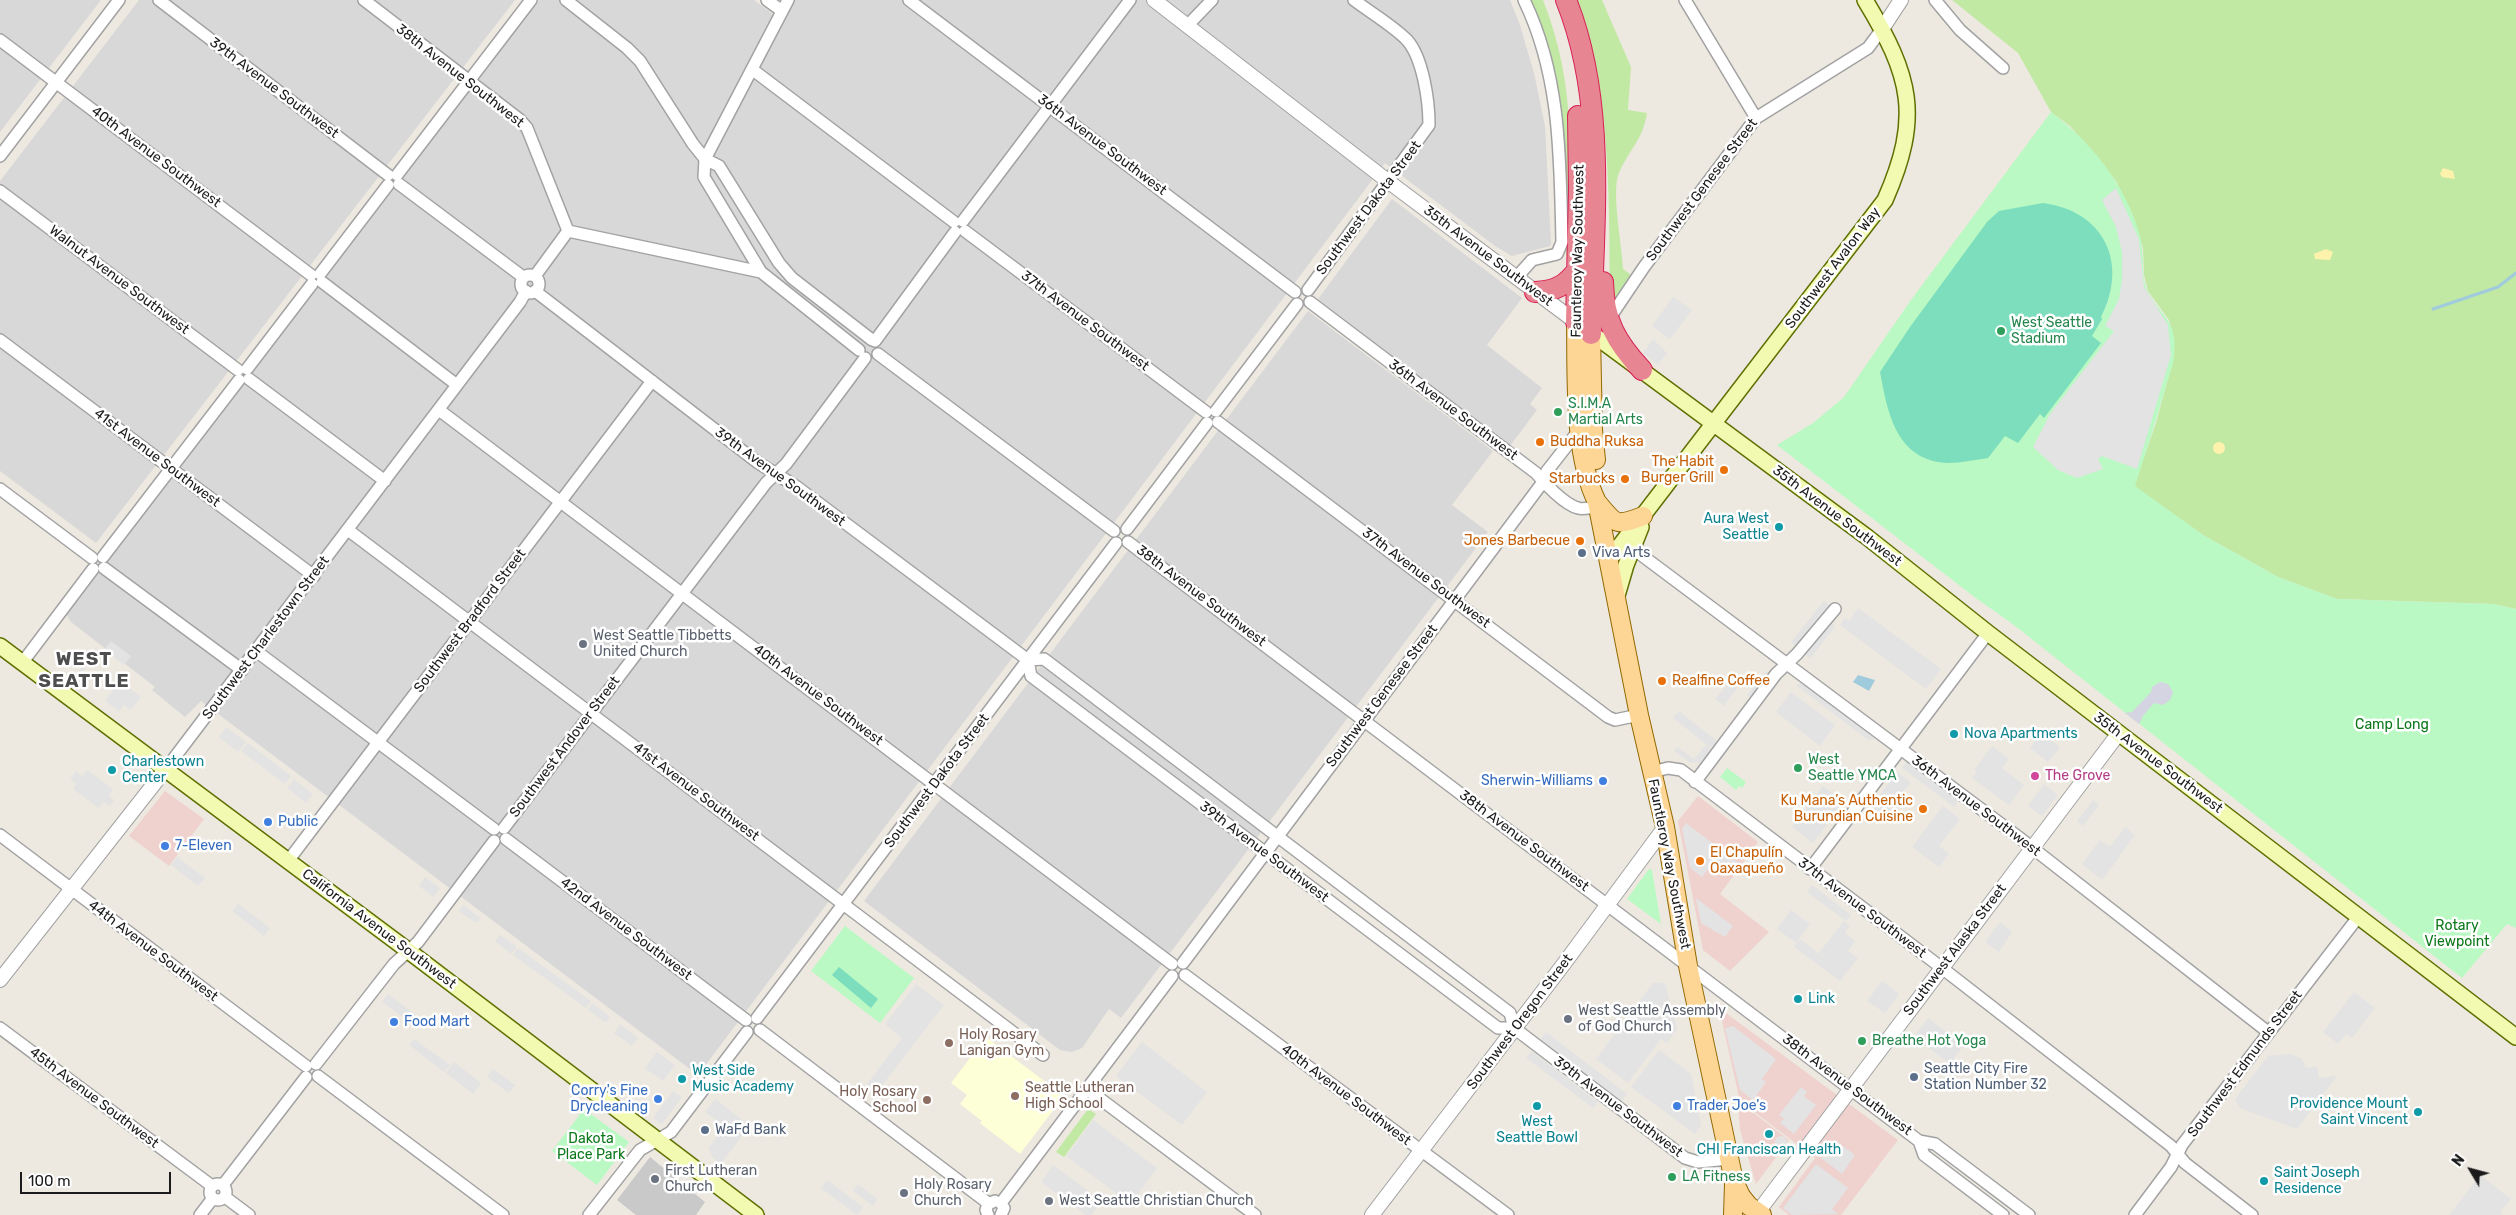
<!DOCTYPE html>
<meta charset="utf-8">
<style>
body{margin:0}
#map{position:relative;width:2516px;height:1215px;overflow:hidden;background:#ede9e0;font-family:Rubik,sans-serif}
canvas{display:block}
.north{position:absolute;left:2446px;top:1145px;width:50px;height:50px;-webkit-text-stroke:4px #fff;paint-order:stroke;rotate:307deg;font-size:14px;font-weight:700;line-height:20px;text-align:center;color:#1b1b1b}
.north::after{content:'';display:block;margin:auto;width:18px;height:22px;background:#1b1b1b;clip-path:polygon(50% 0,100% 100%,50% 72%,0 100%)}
.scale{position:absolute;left:20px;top:1172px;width:151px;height:22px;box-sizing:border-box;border:2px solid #1b1b1b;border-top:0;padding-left:6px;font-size:15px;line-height:18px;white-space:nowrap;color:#1b1b1b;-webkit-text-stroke:4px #fff;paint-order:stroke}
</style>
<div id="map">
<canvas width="2516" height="1215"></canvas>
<div class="north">N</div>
<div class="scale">100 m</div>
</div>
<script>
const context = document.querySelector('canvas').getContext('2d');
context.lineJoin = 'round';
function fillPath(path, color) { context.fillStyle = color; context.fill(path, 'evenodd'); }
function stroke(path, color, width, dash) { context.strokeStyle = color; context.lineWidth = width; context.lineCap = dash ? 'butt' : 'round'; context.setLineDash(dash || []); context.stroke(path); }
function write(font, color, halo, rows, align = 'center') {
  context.font = font + ' Rubik,sans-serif'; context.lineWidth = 5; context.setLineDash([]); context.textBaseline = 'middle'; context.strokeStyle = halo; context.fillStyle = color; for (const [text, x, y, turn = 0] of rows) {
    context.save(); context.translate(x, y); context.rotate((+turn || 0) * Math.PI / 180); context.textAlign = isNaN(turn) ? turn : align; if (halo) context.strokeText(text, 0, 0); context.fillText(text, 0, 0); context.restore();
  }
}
fillPath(new Path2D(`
 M0,0h101l-101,132z
 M139,0h376l-419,543 -96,-72v-290z
 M539,0h215l28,21 11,-21h717l10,25 14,48 11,53 6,117 -1,3 -38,10 -17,-10 -110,-83 -687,912 -497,-374 -16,16 -33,-27 3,-3 -84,-65 -5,-8z
 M1392,199l130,99 -35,47 55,43 -12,16 7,6 -27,36 -192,-147z
 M1308,311l185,140 -41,54 36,27 -367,486 -12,-9 -27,39 -10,4 -12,-2 -196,-149z`), '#d9d8d8');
fillPath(new Path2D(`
 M165,791l39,28 -35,47 -40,-30z
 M1698,796l60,46 -38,52 49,38 -39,39 -27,-21 -25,-129z
 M1719,1008l179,132 -57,75h-52l-10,-8 36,-49 -75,-57z
 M1738,1101l51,39 -33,44 -16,-54z`), '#efd1ce');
fillPath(new Path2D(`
 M986,1037l78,59 -44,58 -40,-31 2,-2 -22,-17 7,-9 -16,-12z`), '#fdffd7');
fillPath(new Path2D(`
 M650,1157l55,45 -9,13h-60l-19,-15z`), '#c9c9c9');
fillPath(new Path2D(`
 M1531,0h12c35,88 27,165 26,257l-3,-2c-1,-94 1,-166 -35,-255z
 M1575,0h27l29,67 -3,43 19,3c-4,28 -21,40 -29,63 -6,20 4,69 5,93l11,8 -24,30c-1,-76 1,-154 -13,-229 -5,-26 -15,-52 -22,-78z
 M1952,0h564v609l-23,-5 -156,-5 -59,-22 -75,-42 -69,-49 22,-63 18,-67v-17l-5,-19 -21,-29 -4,-16 -1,-27 -10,-32 -17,-35 -45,-54 -20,-15 -33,-59z
 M1088,1109l8,5 -32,43 -8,-5z`), '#c2e9a4');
fillPath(new Path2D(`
 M2443,168l10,3 2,8 -13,-2 -2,-3z
 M2326,249l7,3 -3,8 -15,-1 -1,-5z
 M2213 448a6 6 0 1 1 12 0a6 6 0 1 1-12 0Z`), '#fff2ac');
fillPath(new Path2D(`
 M2051,112c41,31 75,73 89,124 5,17 0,40 8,56 14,25 30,29 26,64 -1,11 -6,22 -9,33 -9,33 -20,65 -30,97l68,49 75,42 59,22 156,5 23,5v319l-9,-4 -45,54 -452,-356 -33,-23 -200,-154 36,-22 31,-26 67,-97z
 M1727,768l19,14 -4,6 -3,-2 -3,4 -16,-13z
 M1649,869l3,1 9,54 -34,-25z
 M845,926l69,52 -34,45 -69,-52z
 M584,1109l45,33 -32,43 -45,-34z`), '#baf9c3');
fillPath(new Path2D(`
 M2043,203c61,8 86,60 58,114l1,2 -10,17 9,7 -57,75 -4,-4 -22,29 -13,-7 -17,22c-16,2 -34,7 -50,4 -44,-8 -51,-54 -58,-90l30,-45 77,-105 12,-11z
 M839,967l39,32 -7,9 -39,-33z`), '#7cdebd');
fillPath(new Path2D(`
 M2116,188l23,51 5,48 24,38 3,30 -34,114 -35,-13 -4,3 5,10 -26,9 -19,-8 -25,-23 17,-33 64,-83 -9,-5 14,-27 3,-20v-27l-6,-25 -14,-27z
 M1673,297l19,13 -22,29 -18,-13z
 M1653,339l14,14 -9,12 -15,-12z
 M1824,601l6,5 -34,41 -5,-5z
 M1858,608l83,61 -15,20 -86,-64 5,-7 4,3z
 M1829,622l6,4 -24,32 -7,-4z
 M111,641l20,15 -7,9 -20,-15z
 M95,648l3,3 -22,30 -3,-2z
 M1766,671l6,4 -19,24 -6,-4z
 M120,681l21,16 -10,13 -7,-5 -5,6 -14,-10z
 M1729,682l8,6 -13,18 -9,-7z
 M1803,683l72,56 -7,1 -72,-55z
 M1791,692l44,33 -15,21 -44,-34z
 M1679,711l38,30 -6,7 -38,-30z
 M226,727l20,15 -8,10 -19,-15z
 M2041,733l19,14 -12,15 -18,-14z
 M248,743l43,33 -6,8 -44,-33z
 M1706,745l5,4 -11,15 -3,-2 -6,1 -17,-12 3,-4 17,12z
 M1992,746l17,13 -7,9 22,17 -15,20 -37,-27 5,-6 -3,-2z
 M1906,762l52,39 -4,6 -52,-39z
 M87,770l26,19 -4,7 5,4 -4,6 -6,-4 -5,6 -26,-19 3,-5 -6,-5 6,-8 6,5z
 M1897,772l14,10 -31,41 -14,-10z
 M294,779l19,15 -7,9 -19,-15z
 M2044,784l14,11 -16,21 -14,-10z
 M1823,786l21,16 -31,41 -21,-16z
 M2093,800l6,5 -16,21 -6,-5z
 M1943,806l17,13 -21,27 10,8 -10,13 -27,-20z
 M1686,823l54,41 -7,10 -19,-13 -12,16 -12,-9 -8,-39z
 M2125,827l10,8 -15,20 -4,-3 4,4 -18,24 -20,-16 18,-24 10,7z
 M177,857l28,21 -7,8 -27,-21z
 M425,877l15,11 -6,9 -15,-11z
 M1812,885l39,30 -5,6 -39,-29z
 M1696,898l37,28 -8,11 -24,-14z
 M238,904l32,24 -6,8 -32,-25z
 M463,905l17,13 -4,5 -17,-12z
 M1791,910l19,14 -14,19 -19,-14z
 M1844,921l6,5 -5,7 10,8 -7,10 10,7 -18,23 -46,-34 6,-8 36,28 -17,-14z
 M2000,922l12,10 -13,20 -14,-10z
 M500,935l17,12 -6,7 -16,-13z
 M518,948l73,53 -5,7 -73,-53z
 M1882,981l17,13 -14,19 -18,-12z
 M1653,983h12l12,46 -10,14 -6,-4 -33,44 -32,-24z
 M916,984l28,21 -67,87 -10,-8 35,-46 -17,-14z
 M2354,992l21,16 -23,30 -6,-4 -8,10 -15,-12z
 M388,994l36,27 -6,7 -36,-26z
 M592,1003l18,14 -4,6 -18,-13z
 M1928,1018l36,27 -14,19 -36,-27z
 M620,1024l18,14 -6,8 -18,-13z
 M1733,1026l43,33 -14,20 4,3 -13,18 -13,-10 -15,-62z
 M1546,1032l81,62 -6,8 -81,-62z
 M414,1039l36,26 -6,7 -35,-27z
 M1142,1042l65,50 -25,33 -66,-49z
 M1659,1050l32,24 10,52 -6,8 -64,-47z
 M1531,1051l67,51 -5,6 -67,-50z
 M657,1052l18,13 -12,16 -18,-13z
 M2290,1054l12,5 4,9 11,-1 2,11 18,-2 -40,53 -57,-21 -5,-9 33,-43z
 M454,1062l27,21 -8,11 -27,-21z
 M493,1069l22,16 -6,8 -22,-16z
 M1801,1087l6,5 -3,4 12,9 -22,29 -14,-11 4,-4 -5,-4z
 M673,1091l9,6 -20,27 -9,-6z
 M715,1099l30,23 -3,4 5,3 -26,35 -9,-7 -3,-9 15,-22 -19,-14z
 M1093,1120l64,48 -26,36 -65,-48z
 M1775 1142a6 6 0 1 1 12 0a6 6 0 1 1-12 0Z
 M1835,1140l20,15 -13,19 -21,-16z
 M1816,1164l32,24 -16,21 6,5 -46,1 -9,-7z
 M1053,1165l49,36 -11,14h-5l-45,-33z
 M2480,1175l31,24 -10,12 1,4h-53z
 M827,1180l36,27 -6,8 -36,-27z
 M858,1184l19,15 -4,7 -20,-15z`), '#e3e3e3');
fillPath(new Path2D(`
 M2160,682l8,2 5,8 -3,8 -7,5 -9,-2 -11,13 -4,8 -14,-11 7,-1 19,-20 1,-5z`), '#d5d4e2');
fillPath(new Path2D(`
 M1858,675l17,5 -6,11 -16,-9z`), '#9fcbdc');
stroke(new Path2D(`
 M2433,309l65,-22 18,-14`), '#9fcbdc', 3);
const minor = new Path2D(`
 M159,0l229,175
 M364,0l155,119 8,9 41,103 193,41
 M566,0l61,48 13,13 53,83 12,15 14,7 60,97 13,15 80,62
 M767,0l15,11
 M788,0l-83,159 -1,18 57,95 98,78
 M909,0l386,292
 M1685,0l71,118
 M1935,0l25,30 43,38
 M1187,26l25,-26
 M0,40l311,235
 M753,70l201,152
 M0,156l119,-156
 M397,175l134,-175
 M399,184l124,93
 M0,191l238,179
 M963,221l167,-221
 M965,231l241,181
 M320,274l68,-89
 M521 284a9 9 0 1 1 18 0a9 9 0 1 1-18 0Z
 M535,276l33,-45
 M1516,278l16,-18 25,-6 5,-12c-2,-83 -1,-166 -38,-242
 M322,282l135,103
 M1308,290l121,-165c0,-24 -6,-67 -22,-85 -15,-15 -36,-27 -53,-40
 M535,291l222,171 40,25 231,173 16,-1 466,354 4,15
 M1310,302l226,171c8,10 29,32 42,35 5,2 13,-1 19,-1
 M1609,319l35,-52 112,-149 112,-70 14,-19
 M0,340l314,236
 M875,341l80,-109
 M878,354l236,177
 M247,369l65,-85
 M249,379l136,102
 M439,410l733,554
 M1216,411l81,-107
 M1218,422l390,295 7,3 24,-5
 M0,489l92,69
 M1127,529l80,-106
 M348,530l695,525
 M1128,542l791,599 16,3 94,71
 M1632,548l389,291 247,193
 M103,557l136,-177
 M104,568l138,102
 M256,651l238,178
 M1028,660l3,16 467,352h16l171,130 13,4 31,-3
 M22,663l71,-94
 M165,770l355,-468 6,-11
 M1652,772l16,-4 13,2 261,198 229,178 14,17 67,52
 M1695,782l81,-108 21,-20 38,-45
 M504,828l262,-345 20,-19 79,-106
 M0,835l306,231
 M506,839l240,181
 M288,861l364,-480
 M1810,869l178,-236
 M1183,963l360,-481 4,-11 33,-42
 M1185,975l323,240
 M757,1018l359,-475
 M0,1028l212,158
 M760,1030l228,173
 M316,1064l78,-100 24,-22 76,-101
 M318,1076l185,139
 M1087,1089l168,126
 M1919,1141l5,14 79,60
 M210 1192a8 8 0 1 1 16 0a8 8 0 1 1-16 0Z
 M223,1185l83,-108
 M225,1197l24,18
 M1001,1203l171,-227
 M1001,1203l3,5 -3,7
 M200,1215l13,-17
 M589,1215l51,-65 31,-18 76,-100
 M988,1215l-2,-5 2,-6 7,-3
 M2135,1215l36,-48 11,-22 177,-229`);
const tertiary = new Path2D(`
 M1154,0l235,182 187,140
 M1882,29l19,-29
 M0,980l165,-210
 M1758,1212l361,-479
 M1372,1215l191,-250 102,-138`);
const secondary = new Path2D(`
 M1583,327l284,210 121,96 528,404
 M1608,561l277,-361c37,-84 26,-124 -20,-200
 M1616,599l10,-34 15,-38
 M0,646l398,297 358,272`);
const primary = new Path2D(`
 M1576,322c1,54 -3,132 21,180l42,213 26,112 23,139 46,215 7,15 8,10 13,9
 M1591,334l2,96 3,30
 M1597,502c19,22 17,25 46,14
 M1733,1215l1,-31`);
const motorway = new Path2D(`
 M1566,0c42,104 27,224 25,334
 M1603,282c1,39 13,60 39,88
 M1535,292c20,-1 31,-6 43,-23
 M1576,322l3,-132 -1,-74`);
stroke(minor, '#a2a2a2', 14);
stroke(tertiary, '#a2a2a2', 16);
stroke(secondary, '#5f7003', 18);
stroke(primary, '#926900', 20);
stroke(motorway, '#d72156', 22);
stroke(minor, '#fff', 11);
stroke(tertiary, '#fff', 14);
stroke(secondary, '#f2fab1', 15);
stroke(primary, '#fdd595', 18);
stroke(motorway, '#e78592', 20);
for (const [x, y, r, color] of [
 [2001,331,5,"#2e9e5b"],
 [1558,412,5,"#2e9e5b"],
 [1540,442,5,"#e8710a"],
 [1724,470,5,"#e8710a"],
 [1625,479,5,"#e8710a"],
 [1779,527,5,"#0f9aa8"],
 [1580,541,5,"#e8710a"],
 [1582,553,5,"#5c6f8a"],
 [583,644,5,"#6b7280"],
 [1662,681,5,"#e8710a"],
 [1954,734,5,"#0f9aa8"],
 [1798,768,5,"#2e9e5b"],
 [112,770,5,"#0f9aa8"],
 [2035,776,5,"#d1479c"],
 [1603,781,5,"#3f7fe0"],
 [1923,809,5,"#e8710a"],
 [268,822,5,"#3f7fe0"],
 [165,846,5,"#3f7fe0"],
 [1700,861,5,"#e8710a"],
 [1798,999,5,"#0f9aa8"],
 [1568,1019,5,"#6b7280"],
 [394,1022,5,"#3f7fe0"],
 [1862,1041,5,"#2e9e5b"],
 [949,1043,5,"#8d6e63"],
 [1914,1077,5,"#5c6f8a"],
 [682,1079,5,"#0f9aa8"],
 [1015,1096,5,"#8d6e63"],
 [658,1099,5,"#3f7fe0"],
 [927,1100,5,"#8d6e63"],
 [1537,1106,5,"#0f9aa8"],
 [1677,1106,5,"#3f7fe0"],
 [2418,1112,5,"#0f9aa8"],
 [705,1130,5,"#5c6f8a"],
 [1769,1134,5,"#0f9aa8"],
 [1672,1177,5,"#2e9e5b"],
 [655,1179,5,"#6b7280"],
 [2264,1181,5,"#0f9aa8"],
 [904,1193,5,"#6b7280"],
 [1049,1201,5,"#6b7280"]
]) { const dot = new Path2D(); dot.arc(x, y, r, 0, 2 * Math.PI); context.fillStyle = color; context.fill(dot); stroke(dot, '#fff', 2); }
write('14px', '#1b1b1b', '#fff', [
 ["38th Avenue Southwest",460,76,38],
 ["39th Avenue Southwest",274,88,37],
 ["36th Avenue Southwest",1102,145,37],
 ["40th Avenue Southwest",156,157,37],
 ["Southwest Genesee Street",1702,190,-53],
 ["Southwest Dakota Street",1369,208,-53],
 ["Fauntleroy Way Southwest",1578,251,-89],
 ["35th Avenue Southwest",1488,256,37],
 ["Southwest Avalon Way",1833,268,-53],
 ["Walnut Avenue Southwest",119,280,37],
 ["37th Avenue Southwest",1085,321,37],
 ["36th Avenue Southwest",1453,410,37],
 ["41st Avenue Southwest",157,458,37],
 ["39th Avenue Southwest",780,477,36],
 ["35th Avenue Southwest",1837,516,37],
 ["37th Avenue Southwest",1426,578,37],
 ["38th Avenue Southwest",1201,596,37],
 ["Southwest Bradford Street",470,621,-53],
 ["Southwest Charlestown Street",266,638,-53],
 ["40th Avenue Southwest",818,695,37],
 ["Southwest Genesee Street",1382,696,-53],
 ["Southwest Andover Street",565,747,-53],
 ["35th Avenue Southwest",2158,763,37],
 ["Southwest Dakota Street",937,781,-53],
 ["41st Avenue Southwest",696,792,37],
 ["36th Avenue Southwest",1976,806,37],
 ["38th Avenue Southwest",1524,841,37],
 ["39th Avenue Southwest",1264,852,37],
 ["Fauntleroy Way Southwest",1669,864,79],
 ["37th Avenue Southwest",1862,908,37],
 ["California Avenue Southwest",379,929,37],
 ["42nd Avenue Southwest",626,929,37],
 ["Southwest Alaska Street",1955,950,-53],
 ["44th Avenue Southwest",153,951,37],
 ["Southwest Oregon Street",1520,1022,-53],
 ["Southwest Edmunds Street",2245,1064,-53],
 ["38th Avenue Southwest",1847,1085,37],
 ["40th Avenue Southwest",1346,1095,37],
 ["45th Avenue Southwest",94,1098,37],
 ["39th Avenue Southwest",1618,1107,37]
]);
write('14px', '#27864d', '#fff', [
 ["West Seattle",2011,323],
 ["Stadium",2011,339],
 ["S.I.M.A",1568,404],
 ["Martial Arts",1568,420],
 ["West",1808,760],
 ["Seattle YMCA",1808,776],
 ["Breathe Hot Yoga",1872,1041],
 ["LA Fitness",1682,1177]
], 'left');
write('14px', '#c56008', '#fff', [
 ["Buddha Ruksa",1550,442,"left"],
 ["The Habit",1714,462],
 ["Burger Grill",1714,478],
 ["Starbucks",1615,479],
 ["Jones Barbecue",1570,541],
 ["Realfine Coffee",1672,681,"left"],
 ["Ku Mana’s Authentic",1913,801],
 ["Burundian Cuisine",1913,817],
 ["El Chapulín",1710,853,"left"],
 ["Oaxaqueño",1710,869,"left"]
], 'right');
write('14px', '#0d838f', '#fff', [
 ["Aura West",1769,519,"right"],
 ["Seattle",1769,535,"right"],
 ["Nova Apartments",1964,734],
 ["Charlestown",122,762],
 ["Center",122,778],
 ["Link",1808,999],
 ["West Side",692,1071],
 ["Music Academy",692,1087],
 ["Providence Mount",2408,1104,"right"],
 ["Saint Vincent",2408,1120,"right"],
 ["West",1537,1122,"center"],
 ["Seattle Bowl",1537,1138,"center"],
 ["CHI Franciscan Health",1769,1150,"center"],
 ["Saint Joseph",2274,1173],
 ["Residence",2274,1189]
], 'left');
write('14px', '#4e5e75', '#fff', [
 ["Viva Arts",1592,553],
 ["Seattle City Fire",1924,1069],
 ["Station Number 32",1924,1085],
 ["WaFd Bank",715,1130]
], 'left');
write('14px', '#5b616d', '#fff', [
 ["West Seattle Tibbetts",593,636],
 ["United Church",593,652],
 ["West Seattle Assembly",1578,1011],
 ["of God Church",1578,1027],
 ["First Lutheran",665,1171],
 ["Church",665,1187],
 ["Holy Rosary",914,1185],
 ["Church",914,1201],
 ["West Seattle Christian Church",1059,1201]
], 'left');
write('14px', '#0a7819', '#fff', [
 ["Camp Long",2392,725],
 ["Rotary",2457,926],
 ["Viewpoint",2457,942],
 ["Dakota",591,1139],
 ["Place Park",591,1155]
]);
write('14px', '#b23c85', '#fff', [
 ["The Grove",2045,776]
], 'left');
write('14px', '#366cbe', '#fff', [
 ["Sherwin-Williams",1593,781,"right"],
 ["Public",278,822],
 ["7-Eleven",175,846],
 ["Food Mart",404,1022],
 ["Corry's Fine",648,1091,"right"],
 ["Drycleaning",648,1107,"right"],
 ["Trader Joe's",1687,1106]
], 'left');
write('14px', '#785e54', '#fff', [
 ["Holy Rosary",959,1035],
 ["Lanigan Gym",959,1051],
 ["Seattle Lutheran",1025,1088],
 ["High School",1025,1104],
 ["Holy Rosary",917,1092,"right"],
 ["School",917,1108,"right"]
], 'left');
context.letterSpacing = '1px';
write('bold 19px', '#4e4e4e', '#fff', [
 ["WEST",84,660],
 ["SEATTLE",84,682]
]);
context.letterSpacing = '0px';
</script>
